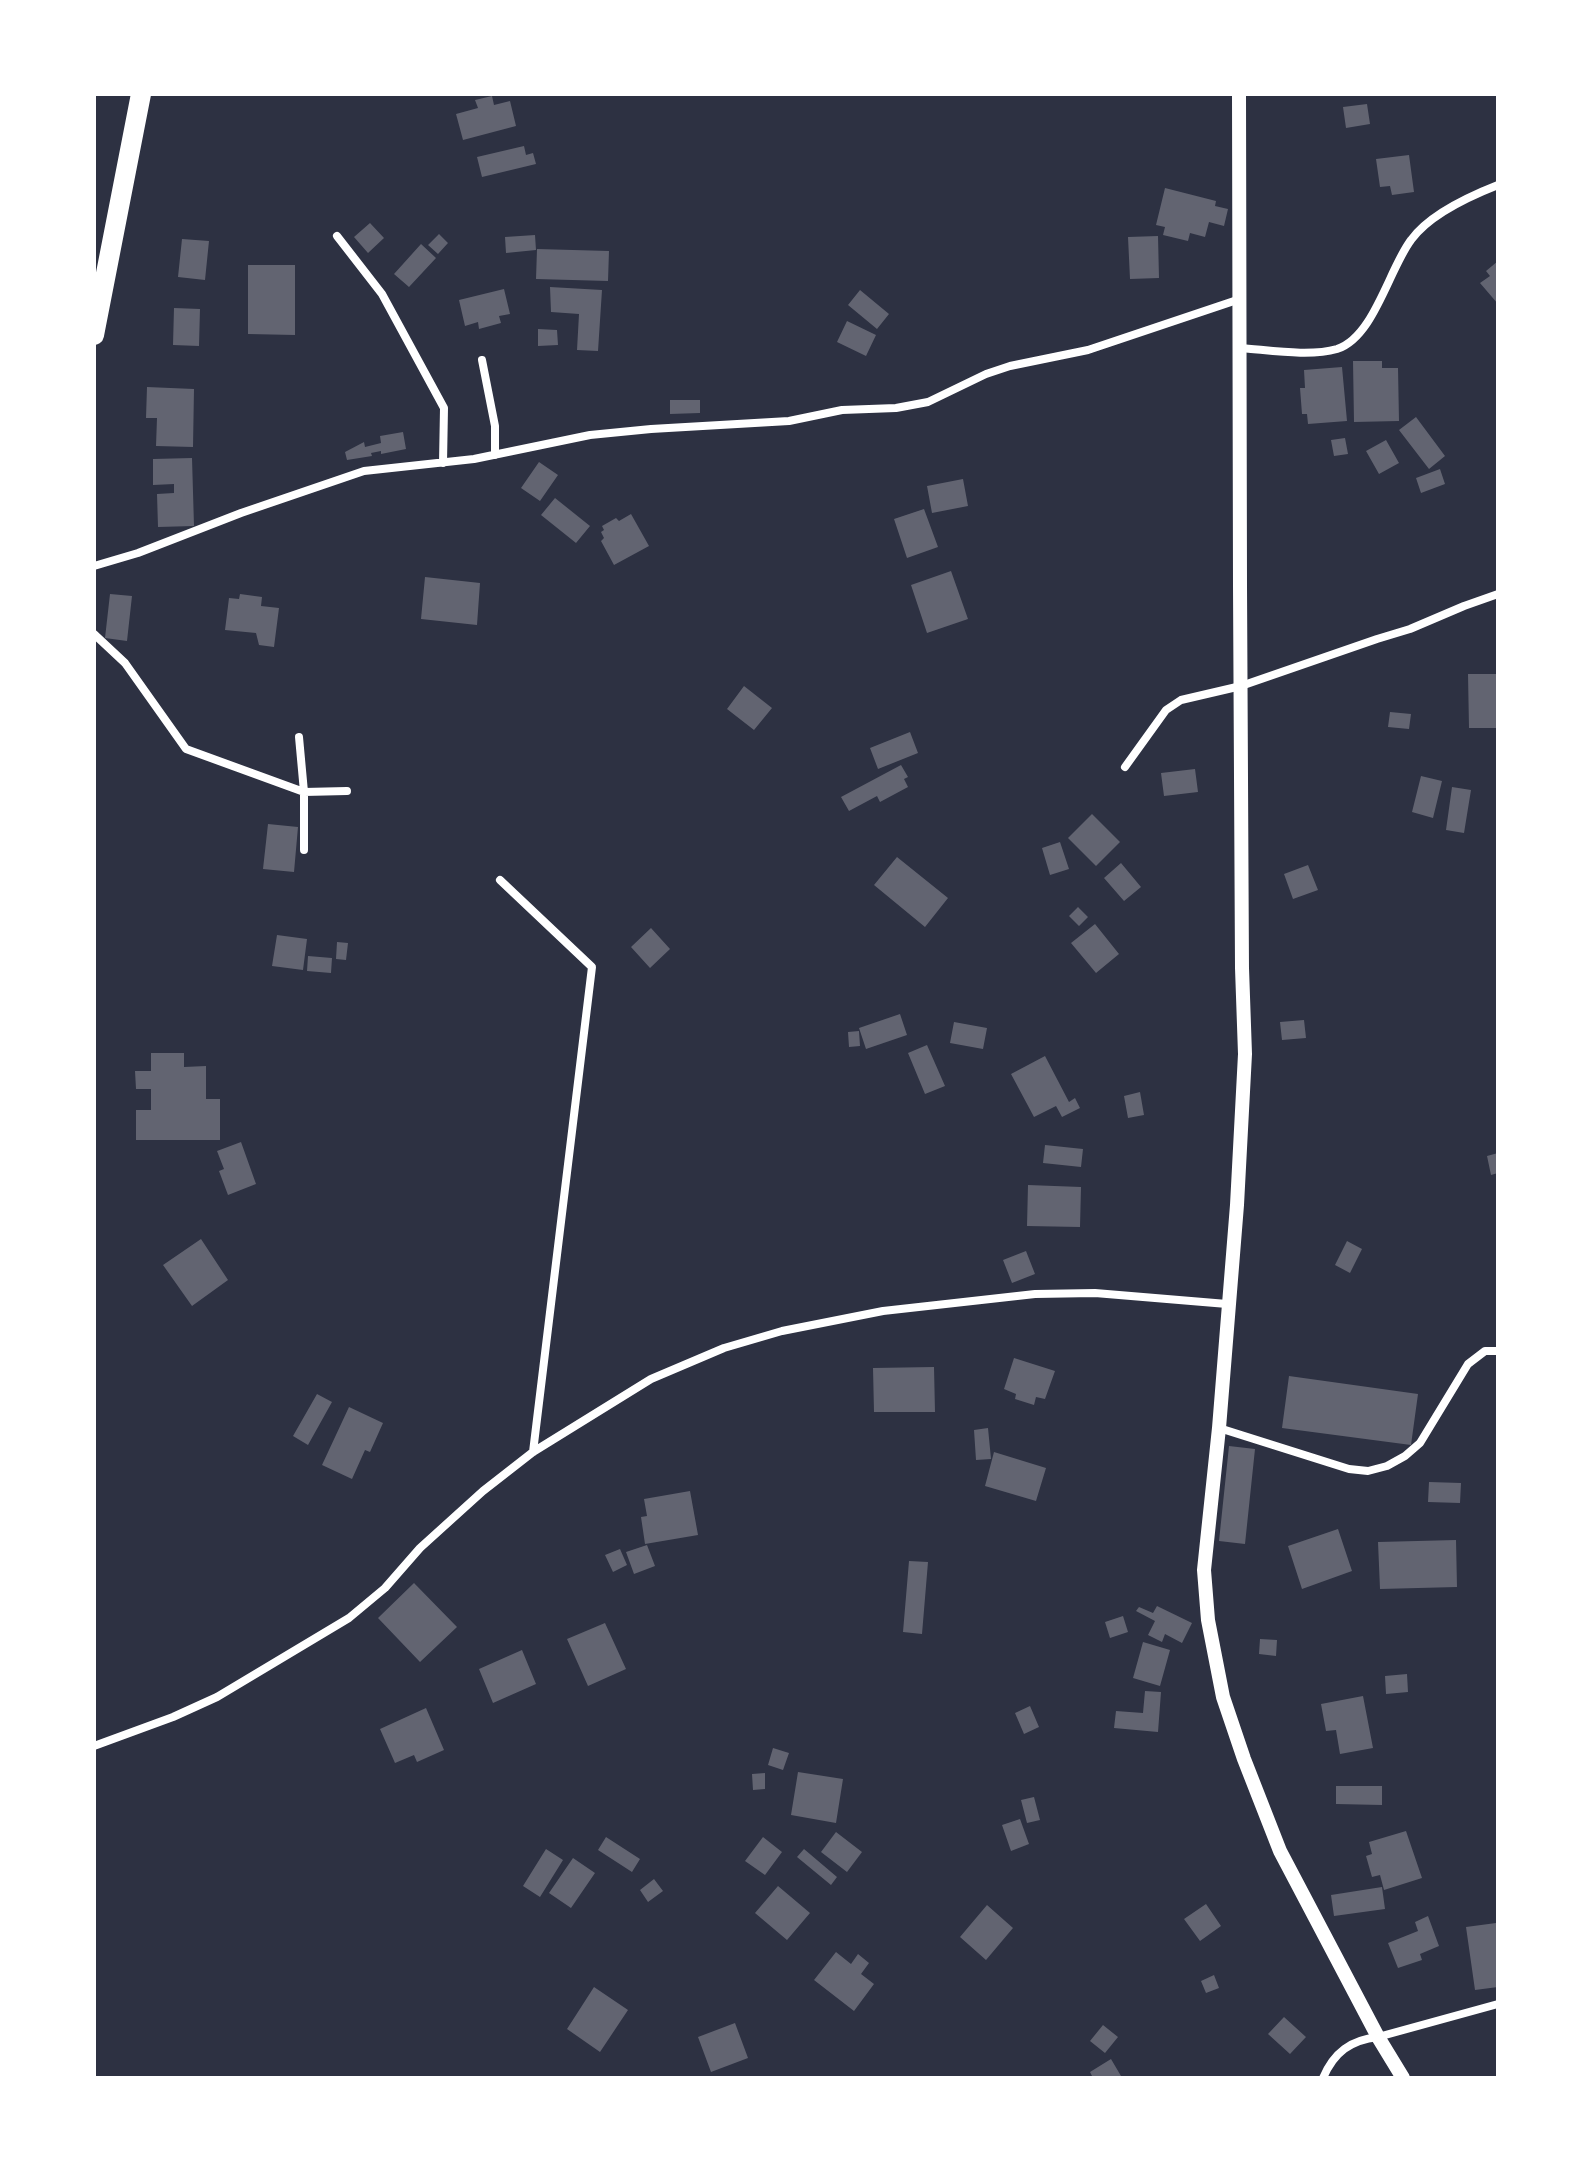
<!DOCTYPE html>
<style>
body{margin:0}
#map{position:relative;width:1592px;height:2172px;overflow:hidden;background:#2d3142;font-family:"Roboto Condensed",sans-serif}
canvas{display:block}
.frame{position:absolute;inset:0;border:96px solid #fff;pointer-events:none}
</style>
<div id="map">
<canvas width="1592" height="2172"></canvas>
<div class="frame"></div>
</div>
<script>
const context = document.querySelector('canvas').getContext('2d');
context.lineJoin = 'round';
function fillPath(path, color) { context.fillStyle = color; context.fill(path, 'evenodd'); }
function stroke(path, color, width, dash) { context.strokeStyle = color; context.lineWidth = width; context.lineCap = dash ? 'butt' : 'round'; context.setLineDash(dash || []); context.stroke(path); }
fillPath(new Path2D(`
 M492,96l2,9 16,-4 6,25 -53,14 -7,-26 22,-6 -3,-8z
 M1367,104l3,20 -24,4 -3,-21z
 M524,146l2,9 7,-2 3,11 -54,13 -5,-20z
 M1409,155l5,37 -22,3 -2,-9 -10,1 -4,-28z
 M1165,188l51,13 -1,5 13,3 -4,17 -15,-4 -4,15 -15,-4 -2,8 -25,-6 2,-8 -9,-2z
 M370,223l14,15 -16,15 -14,-16z
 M439,234l9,9 -10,11 -10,-9z
 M535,235l1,15 -30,3 -1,-16z
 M1158,236l1,42 -29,1 -2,-42z
 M182,239l27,2 -4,39 -27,-3z
 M421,244l15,14 -27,29 -15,-13z
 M537,249l72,2 -1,30 -72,-2z
 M1498,261v43l-18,-21 10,-7 -4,-5z
 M248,265h47v70l-47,-1z
 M550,287l52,3 -4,61 -21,-1 2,-36 -28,-2z
 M504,289l6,25 -11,2 2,7 -22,6 -1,-7 -13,4 -6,-26z
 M860,290l29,24 -12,15 -29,-24z
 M174,308l26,1 -1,37 -26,-1z
 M847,321l29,14 -10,21 -29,-14z
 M538,329l19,1 1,15 -20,1z
 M1353,361h29v7h16l1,53 -45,1z
 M1342,367l5,54 -39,3 -1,-10h-5l-2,-26h5l-1,-18z
 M147,387l47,2 -1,58 -37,-1 1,-28h-11z
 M670,400h30v13l-30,1z
 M1416,417l29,39 -16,13 -30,-39z
 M403,432l3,17 -25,5v-3l-10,2 1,3 -25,4 -2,-8 19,-10 1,5 16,-4 -1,-7z
 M1345,438l3,16 -14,2 -3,-16z
 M1386,440l13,23 -20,11 -13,-23z
 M192,458l2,68 -36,1 -1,-33 17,-1v-9l-21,1v-26z
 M539,462l19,13 -18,26 -19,-13z
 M1440,469l5,15 -24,9 -5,-15z
 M963,479l5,27 -36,7 -5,-27z
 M555,498l35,28 -14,17 -35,-28z
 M924,509l14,38 -31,11 -13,-39z
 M631,514l18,32 -35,19 -13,-24 3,-3 -3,-6 3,-2 -2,-4 14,-8 3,3z
 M951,571l17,48 -41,14 -16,-48z
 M425,577l55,6 -3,42 -56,-6z
 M110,594l22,2 -5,45 -22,-3z
 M240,594l22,3 -1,9 18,2 -5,39 -15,-2 -3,-12 -31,-3 4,-32 10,1z
 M1468,674h30v54h-29z
 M744,686l28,22 -18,22 -27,-21z
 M1390,712l21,2 -2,15 -21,-2z
 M910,732l8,21 -40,16 -8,-21z
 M901,765l7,12 -4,2 4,8 -28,15 -3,-6 -28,15 -8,-14z
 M1195,769l3,23 -34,4 -3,-23z
 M1421,776l21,5 -9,37 -21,-6z
 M1452,787l19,3 -7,43 -18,-3z
 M1092,814l28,28 -24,24 -28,-28z
 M268,824l30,3 -4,45 -31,-3z
 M1060,842l9,27 -19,6 -8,-27z
 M897,857l51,41 -23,29 -51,-42z
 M1121,863l20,24 -17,14 -20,-23z
 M1308,865l10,25 -25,9 -9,-25z
 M1078,907l10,10 -9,9 -10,-10z
 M1095,924l24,30 -23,19 -25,-30z
 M651,928l19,21 -20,19 -19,-21z
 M277,935l30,4 -4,31 -31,-4z
 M337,942l11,1 -2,17 -10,-1z
 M308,956l24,2 -1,15 -24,-2z
 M900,1014l7,21 -41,14 -7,-21z
 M1304,1020l2,18 -24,2 -2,-18z
 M954,1022l33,6 -4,21 -33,-6z
 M859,1031l1,15 -11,1 -1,-15z
 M927,1045l18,41 -20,8 -17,-41z
 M151,1053h33v14l22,-1v33h14v41h-84v-30h15v-21h-15l-1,-18h16z
 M1045,1056l24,46 6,-4 5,10 -18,9 -6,-11 -22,11 -23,-43z
 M1140,1092l4,23 -16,3 -4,-22z
 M241,1142l15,42 -28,11 -9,-24 5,-2 -7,-18z
 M1045,1145l38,4 -2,18 -38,-4z
 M1498,1153v20l-7,2 -4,-19z
 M1028,1185l53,2 -1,40 -53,-1z
 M201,1239l27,41 -36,26 -29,-41z
 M1347,1241l15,8 -12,24 -15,-8z
 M1026,1251l9,23 -23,9 -9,-23z
 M1014,1358l41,13 -10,28 -9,-2 -2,8 -19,-6 1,-5 -12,-5z
 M934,1367l1,45h-61l-1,-44z
 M1289,1376l129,18 -7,51 -129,-17z
 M317,1394l15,8 -24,43 -15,-9z
 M349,1407l34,16 -13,29 -5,-2 -13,29 -30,-14z
 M988,1428l3,31 -15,1 -2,-30z
 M1229,1446l26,3 -10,95 -26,-3z
 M994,1452l52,16 -10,33 -51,-15z
 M1429,1482l32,1 -1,20 -32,-1z
 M690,1491l8,44 -53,9 -4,-27 6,-1 -3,-17z
 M1338,1529l14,42 -50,18 -14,-43z
 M1456,1540l1,47 -77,2 -2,-47z
 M647,1545l8,21 -21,8 -8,-22z
 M620,1549l7,16 -14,7 -8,-17z
 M909,1561l19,1 -6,72 -19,-2z
 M414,1583l43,44 -37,35 -42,-44z
 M1157,1606l35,17 -10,20 -17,-9 -3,8 -14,-7 7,-14 -19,-10 3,-4 14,6z
 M1123,1616l5,16 -18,6 -5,-16z
 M605,1623l21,46 -38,17 -21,-47z
 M1260,1639l17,1 -1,16 -17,-2z
 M1143,1642l27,8 -10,36 -27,-8z
 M522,1650l14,34 -43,19 -14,-34z
 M1407,1674l1,18 -22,2 -1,-18z
 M1145,1691l16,1 -3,40 -44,-4 2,-17 27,2z
 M1363,1696l10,52 -33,6 -4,-24 -10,1 -5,-27z
 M1030,1706l9,21 -15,7 -9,-21z
 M426,1708l18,42 -27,12 -3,-7 -19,8 -15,-34z
 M773,1748l16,5 -6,17 -15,-5z
 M798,1772l45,7 -7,44 -45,-8z
 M765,1773v16l-12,1 -1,-16z
 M1336,1786h46v19l-46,-1z
 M1034,1797l6,23 -13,3 -6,-23z
 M1020,1819l9,25 -18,7 -9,-26z
 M1406,1831l16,47 -38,12 -4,-15 -8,2 -6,-21 6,-2 -3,-12z
 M836,1832l26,20 -15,20 -26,-20z
 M606,1837l34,22 -8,13 -34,-22z
 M763,1837l19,15 -17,23 -20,-14z
 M546,1849l17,11 -23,37 -17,-11z
 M804,1849l33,28 -6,8 -34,-28z
 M573,1858l22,15 -24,35 -22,-15z
 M654,1879l9,12 -15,11 -8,-12z
 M778,1886l32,27 -23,27 -32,-27z
 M1382,1887l3,22 -51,7 -3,-21z
 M1206,1904l15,22 -21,15 -16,-22z
 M987,1905l26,23 -27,32 -26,-23z
 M1428,1916l11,30 -19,8 2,6 -24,8 -10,-25 30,-12 -3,-9z
 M1496,1923l2,64 -23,3 -9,-63z
 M836,1952l15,12 7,-10 11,9 -8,11 13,10 -20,27 -40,-31z
 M1214,1975l5,13 -13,5 -5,-12z
 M594,1987l34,23 -28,42 -33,-23z
 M1284,2017l22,20 -16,17 -22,-20z
 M735,2023l13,35 -37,14 -13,-35z
 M1103,2025l15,12 -13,16 -15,-12z
 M1111,2059l10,17 -2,2h-26l-3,-6z`), '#626471');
stroke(new Path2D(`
 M337,236l45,58 62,114 -1,55
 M1240,348c29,2 69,9 97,1 37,-12 52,-80 74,-109 18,-25 59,-44 87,-55
 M482,360l13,66v29
 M94,566l44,-13 103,-40 123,-42 110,-12 116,-24 61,-6 138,-8 53,-11 54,-2 32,-6 58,-28 24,-8 78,-16 152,-51
 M94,634l31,29 61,86 118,43 43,-1
 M299,737l5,55v58
 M1125,767l41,-57 15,-10 60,-14 136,-47 33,-10 54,-23 34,-12
 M500,880l92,87 -59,485
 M1219,1428l130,41 19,2 19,-5 18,-10 15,-13 48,-79 17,-13h13
 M94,1746l79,-29 44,-20 132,-79 36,-30 35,-40 63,-57 50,-39 118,-73 73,-31 58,-17 101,-20 152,-17 60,-1 132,11
 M1323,2078c11,-26 28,-38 55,-41l120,-33`), '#fff', 8);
stroke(new Path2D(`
 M1239,94l1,492 2,382 3,86 -8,151 -18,223 -15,142 4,50 15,77 21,62 36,92 98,186 25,41`), '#fff', 14);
stroke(new Path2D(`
 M94,335l47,-241`), '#fff', 20);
</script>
